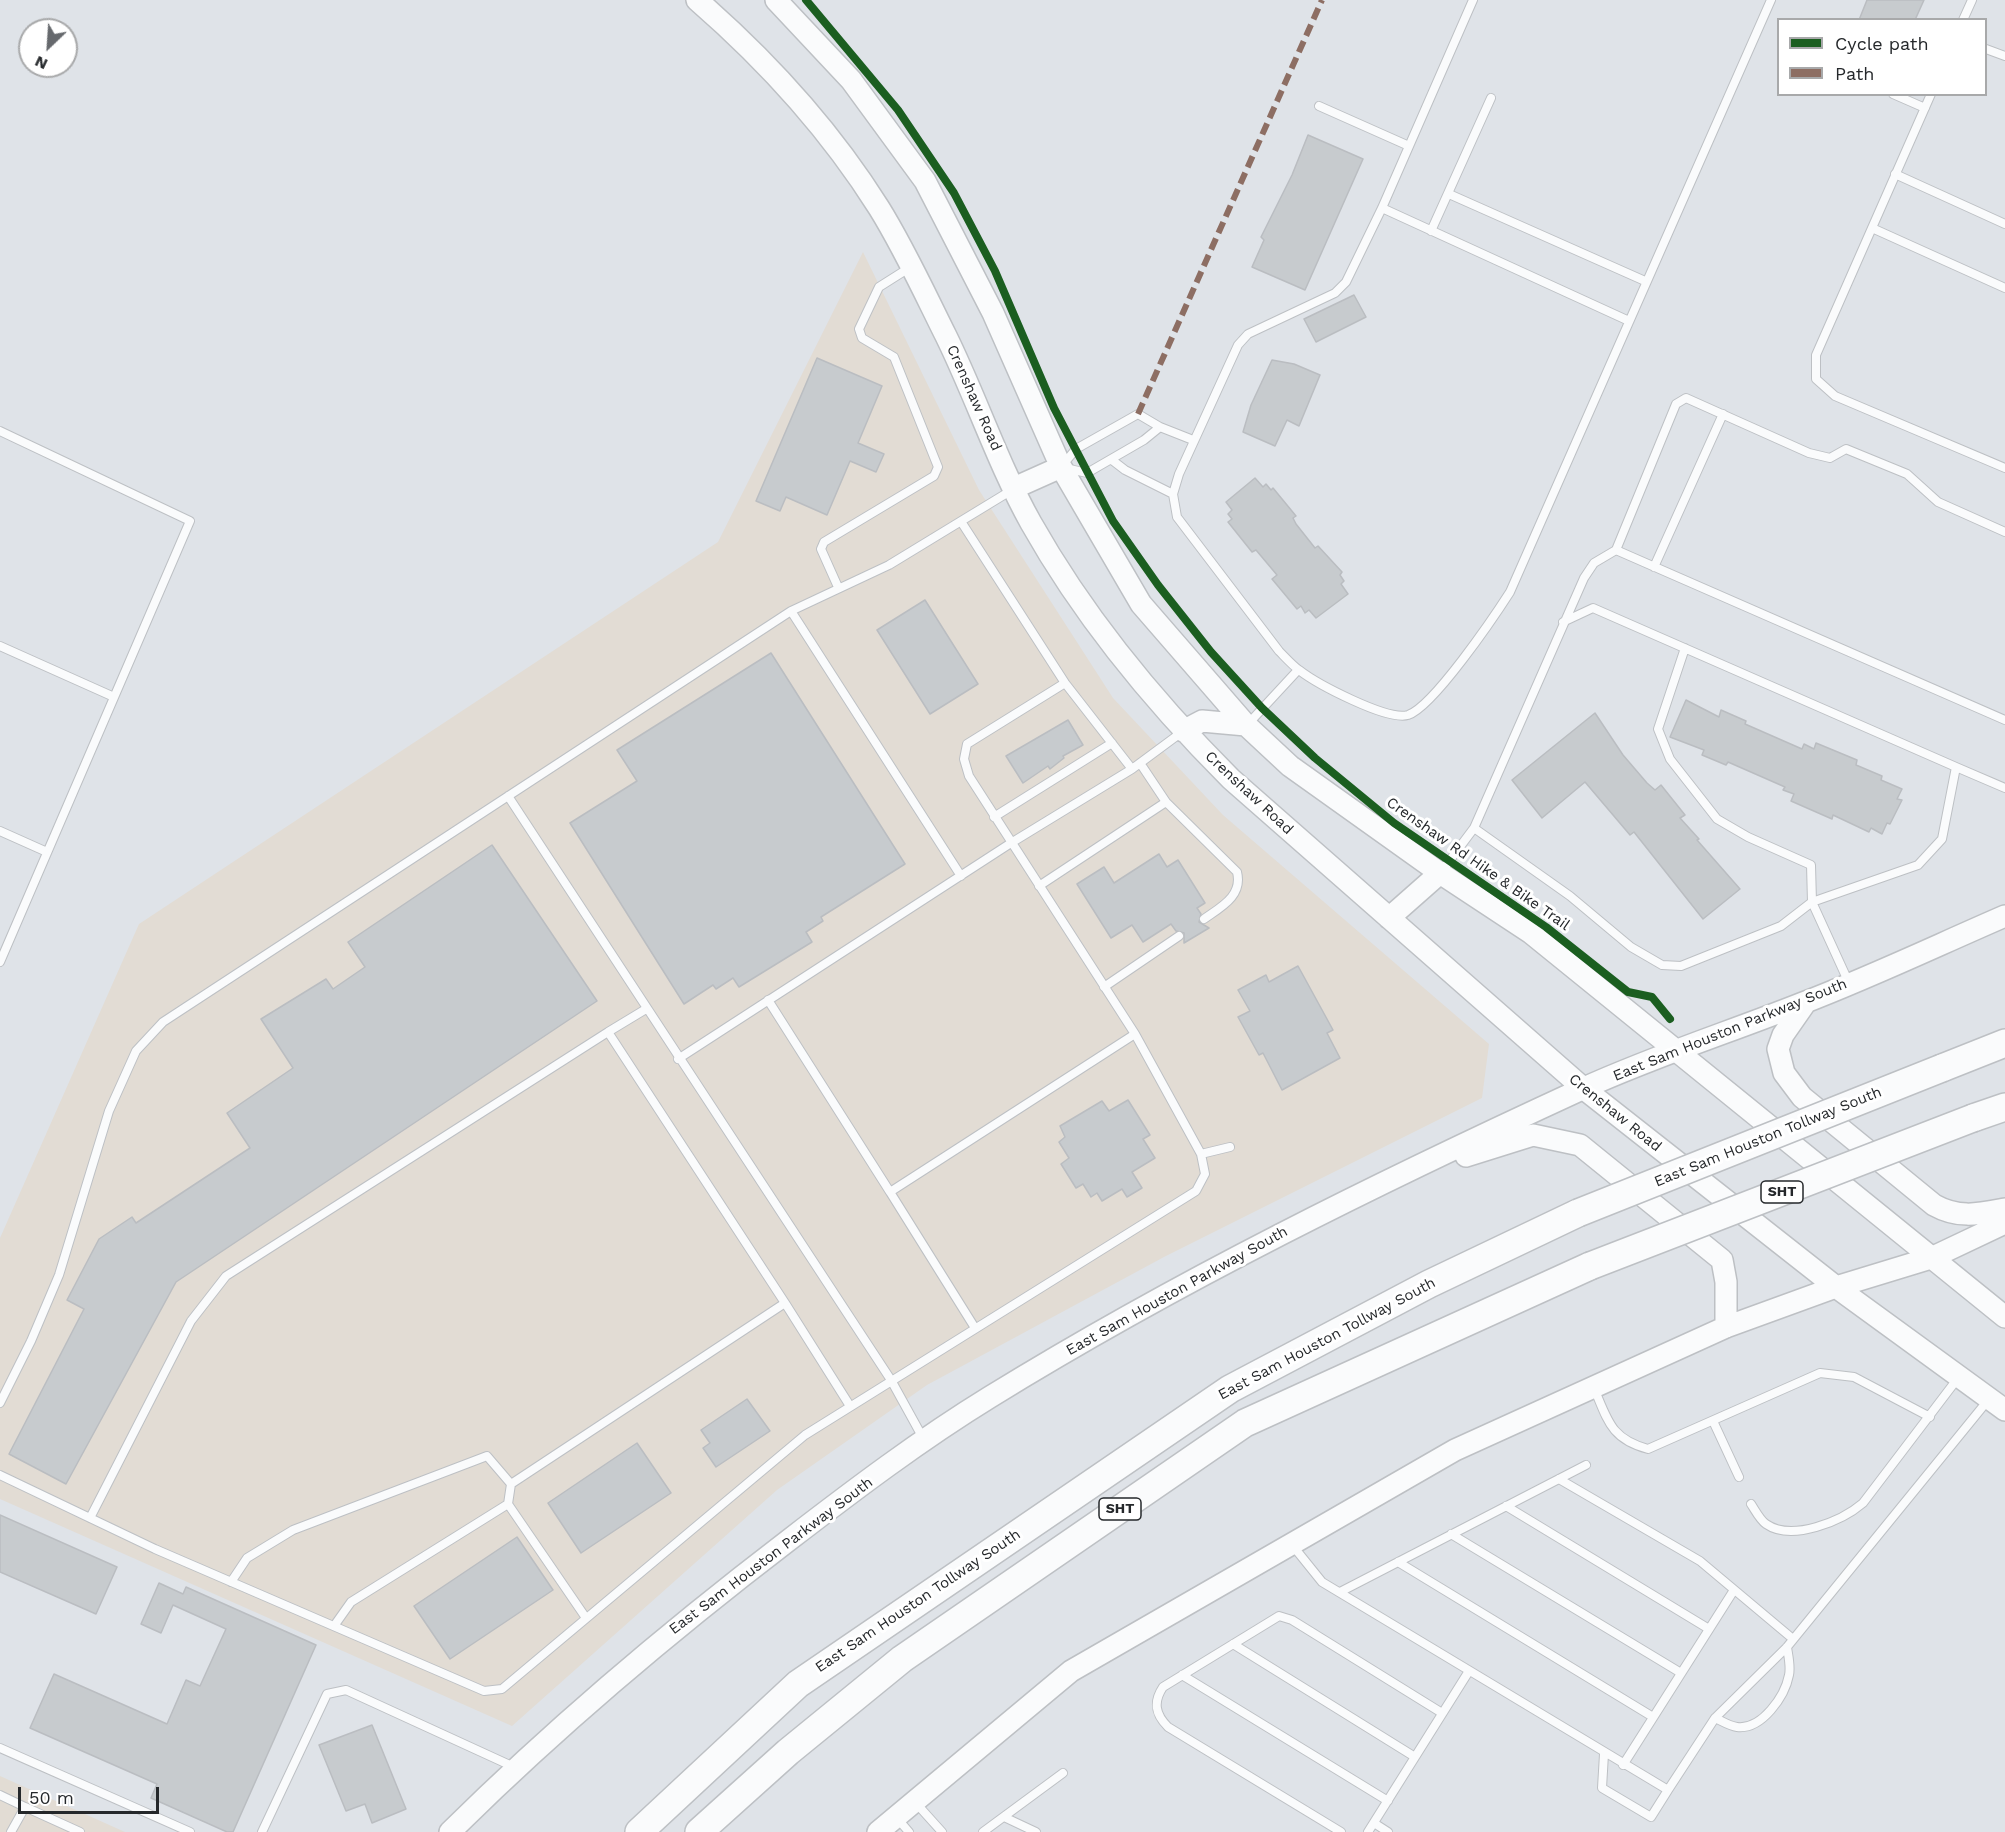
<!DOCTYPE html>
<style>
body{margin:0}
#map{position:relative;width:2005px;height:1832px;overflow:hidden;background:#dfe3e8;font-family:"Work Sans",sans-serif}
canvas{display:block}
.legend{position:absolute;left:1777px;top:18px;width:210px;height:78px;box-sizing:border-box;background:#fff;border:2px solid #a8a9aa;margin:0;padding:8px 10px;list-style:none;font-size:18px;color:#25282b}
.legend li{display:flex;align-items:center;gap:12px;height:30px}
.legend b{width:30px;border:2px solid #a8a9aa}
.north{position:absolute;left:18px;top:18px;width:60px;height:60px;box-sizing:border-box;background:#fff;border:2px solid #a8a9aa;border-radius:50%;rotate:205deg;font-size:16px;font-weight:700;line-height:24px;text-align:center;color:#25282b}
.north::after{content:'';display:block;margin:auto;width:21px;height:27px;background:#66696d;clip-path:polygon(50% 0,100% 100%,50% 72%,0 100%)}
.scale{position:absolute;left:18px;top:1787px;width:141px;height:27px;box-sizing:border-box;border:3px solid #25282b;border-top:0;padding-left:8px;font-size:18px;line-height:21px;white-space:nowrap;color:#25282b;-webkit-text-stroke:4px #fff;paint-order:stroke}
</style>
<div id="map">
<canvas width="2005" height="1832"></canvas>
<ul class="legend">
<li><b style="height:8px;background:#1b5e20"></b>Cycle path</li>
<li><b style="height:8px;background:#8d6e63"></b>Path</li>
</ul>
<div class="north">N</div>
<div class="scale">50 m</div>
</div>
<script>
const context = document.querySelector('canvas').getContext('2d');
context.lineJoin = 'round';
function fillPath(path, color) { context.fillStyle = color; context.fill(path, 'evenodd'); }
function stroke(path, color, width, dash) { context.strokeStyle = color; context.lineWidth = width; context.lineCap = dash ? 'butt' : 'round'; context.setLineDash(dash || []); context.stroke(path); }
function write(font, color, halo, rows, align = 'center') {
  context.font = font + ' "Work Sans",sans-serif'; context.lineWidth = 6; context.setLineDash([]); context.textBaseline = 'middle'; context.strokeStyle = halo; context.fillStyle = color; for (const [text, x, y, turn = 0] of rows) {
    context.save(); context.translate(x, y); context.rotate((+turn || 0) * Math.PI / 180); context.textAlign = isNaN(turn) ? turn : align; if (halo) context.strokeText(text, 0, 0); context.fillText(text, 0, 0); context.restore();
  }
}
fillPath(new Path2D(`
 M863,252l116,238 134,208 110,117 266,229 -7,54 -318,159 -237,128 -150,105 -265,236 -512,-227v-261l139,-314 579,-382z
 M0,1776l125,56h-125z`), '#e2dcd4');
const building = new Path2D(`
 M1867,0h57l-9,20h-56z
 M1308,135l55,24 -58,131 -53,-23 12,-27 -3,-3 31,-62z
 M1354,295l12,22 -50,25 -12,-23z
 M817,358l65,28 -24,57 26,11 -8,18 -26,-11 -23,54 -41,-18 -6,14 -24,-10z
 M1272,360l22,4 26,11 -21,51 -12,-6 -12,26 -32,-14 8,-27z
 M1255,478l8,9 3,-3 5,6 2,-2 23,28 -3,2 3,6 19,24 3,-2 24,26 -2,3 4,6 -3,3 7,10 -32,24 -7,-8 -4,3 -4,-7 -4,3 -25,-30 5,-4 -21,-25 -4,2 -24,-30 4,-3 -4,-5 4,-4 -6,-8z
 M925,600l53,84 -48,30 -53,-84z
 M771,653l134,211 -84,53 2,4 -17,11 6,10 -73,45 -6,-9 -17,11 -3,-4 -29,19 -114,-181 67,-42 -20,-31z
 M1686,700l33,17 2,-7 25,11 -1,3 57,25 2,-5 10,5 2,-6 41,17 -1,5 26,11 -1,4 21,9 -5,10 5,1 -12,24 -3,-1 -5,11 -11,-6 -2,4 -36,-17 -1,4 -41,-18 3,-7 -11,-4 2,-3 -57,-25 -2,3 -24,-10 2,-5 -34,-13z
 M1595,713l28,42 24,28 8,7 6,-5 24,30 -5,3 19,21 -2,1 43,49 -37,30 -69,-87 -4,3 -45,-53 -43,36 -30,-38z
 M1068,720l15,25 -20,11 1,2 -14,11 -2,-3 -25,17 -17,-27z
 M492,845l105,156 -421,281 -110,202 -57,-30 75,-145 -17,-9 32,-61 33,-22 4,6 114,-75 -23,-35 66,-45 -32,-49 65,-40 7,10 32,-22 -17,-25z
 M1159,854l8,13 11,-7 27,43 -8,5 4,6 -2,8 10,6 -25,15v-10l-8,-2 -5,-7 -28,18 -11,-17 -21,13 -34,-54 27,-17 10,16z
 M1298,966l35,64 -6,3 13,25 -58,32 -19,-37 -4,2 -21,-38 12,-6 -12,-21 28,-15 3,7z
 M1128,1100l22,35 -7,4 12,19 -23,14 10,16 -15,9 -5,-8 -20,12 -5,-8 -6,4 -8,-13 -7,4 -15,-24 8,-6 -10,-16 6,-5 -5,-11 42,-25 7,10z
 M747,1399l23,32 -54,36 -13,-19 7,-5 -9,-13z
 M637,1443l34,50 -90,60 -33,-50z
 M0,1515l117,52 -21,47 -96,-42z
 M517,1537l36,53 -103,69 -36,-53z
 M159,1583l24,11 3,-7 130,58 -83,187h-6l-76,-34 6,-14 -127,-56 24,-54 113,50 19,-44 14,6 26,-57 -53,-24 -12,28 -20,-9z
 M372,1725l34,84 -34,14 -7,-19 -19,7 -27,-66z`);
fillPath(building, '#c7cbce');
stroke(building, '#babdc1', 1.5);
const service = new Path2D(`
 M1473,0l-91,208 -36,74 -11,11 -87,41 -10,11 -59,129 -6,20 4,23 102,134c6,6 13,14 20,19 18,14 88,51 109,45 25,-8 86,-98 102,-123l261,-592
 M1963,20l9,-20
 M1986,49l19,7
 M1893,94l32,14
 M1931,94l-115,261v24l19,17 170,72
 M1319,106l90,40
 M1895,174l110,50
 M1449,194l196,87
 M1382,208l247,113
 M1872,228l133,60
 M1431,231l60,-133
 M1160,427l-16,13 -57,33 -26,-6 15,-18 62,-35 22,13 33,13
 M0,431l190,90 -190,441
 M1112,460l13,10 48,24
 M962,523l103,160 67,86
 M1616,550l60,-146 10,-6 123,55 21,5 16,-9 61,25 31,28 67,30
 M1654,567l69,-153
 M838,587l-17,-38 3,-7 110,-66 4,-9 -44,-110 -32,-19 -3,-9 20,-42 30,-19
 M791,611l170,265
 M1563,622l30,-14 363,159
 M0,646l114,51
 M1248,724l50,-54
 M1140,763l26,39 71,70c6,24 -16,35 -33,47
 M508,796l383,584 32,58
 M994,817l118,-74
 M1474,828l96,68 61,51 31,18 19,1 100,-40 31,-24 -1,-37 -63,-28 -31,-18 -47,-60 -12,-30 27,-81
 M0,831l47,21
 M1441,872l33,-44 110,-250 10,-15 22,-13 389,170
 M1039,886l127,-84
 M1849,983l-37,-81 106,-37 24,-26 14,-72 49,21
 M1104,987l75,-51
 M768,1000l122,192 245,-158
 M678,1059l333,-216 121,-74 50,-37
 M1201,1154l29,-7
 M890,1192l85,136
 M785,1303l65,103
 M1594,1388c14,33 17,51 54,61l172,-76 34,4 76,40
 M0,1403l31,-62 28,-66 50,-164 27,-60 27,-29 628,-411 98,-46 123,-75
 M1713,1421l26,56
 M0,1475l155,74 329,142 18,-2 303,-254 391,-244 9,-17 -4,-20 -66,-120 -166,-258 -5,-17 3,-15 98,-61
 M1559,1479l141,82 93,78
 M508,1504l3,-20 274,-181 -177,-271 38,-23
 M1751,1504c4,6 9,16 15,20 26,18 76,-3 97,-21l95,-125
 M1506,1506l203,123
 M90,1518l101,-197 35,-45 382,-244
 M1451,1534l230,139
 M1293,1546l29,36 346,208 47,-72 72,-71 202,-248
 M1398,1562l255,155
 M231,1582l16,-24 46,-28 194,-74 24,28
 M1340,1592l246,-127
 M334,1626l17,-24 157,-98 78,114
 M1233,1644l182,113
 M1182,1675l206,126
 M1715,1718c7,3 14,8 22,9 25,3 48,-31 52,-52 2,-9 -1,-20 -2,-28
 M0,1748l190,84
 M1604,1754l-2,34 49,29 17,-27
 M1623,1765l111,-175
 M0,1795l25,12
 M915,1802l27,30
 M1004,1817l32,15
 M897,1818l12,14
 M1374,1823l14,9
 M11,1832l14,-25 55,25
 M262,1832l65,-138 19,-4 168,77
 M983,1832l80,-59
 M1341,1832l-173,-105c-13,-13 -15,-25 -5,-40l116,-71 13,4 150,93
 M1368,1832l101,-161`);
const secondary = new Path2D(`
 M697,0c69,60 133,130 182,208 25,40 46,86 67,128 30,61 52,128 85,187 54,96 123,179 200,256l352,309 253,199 169,123
 M776,0l75,80 74,101 68,132 68,154 80,137 105,121 44,41 150,107 91,60 474,384
 M1014,488l47,-21
 M1183,731l19,-10 44,4
 M1389,918l51,-45
 M1806,1002l-23,33 -5,14 6,24 18,24 132,108c25,14 45,9 71,4
 M1466,1156l67,-21 47,10 142,115 4,22v45
 M450,1832c106,-105 220,-201 339,-292 65,-50 131,-100 201,-143 190,-117 390,-215 592,-308 72,-33 148,-57 221,-86 68,-26 135,-58 202,-87
 M878,1832l193,-161 384,-221 271,-123 110,-40 95,-29 74,-35`);
const motorway = new Path2D(`
 M1942,1068l63,-25
 M1973,1118l32,-11
 M639,1832l159,-148 432,-295 199,-105 149,-71
 M699,1832l89,-80 114,-93 343,-236 345,-157`);
stroke(service, '#bdc0c4', 10);
stroke(secondary, '#bdc0c4', 24);
stroke(motorway, '#bdc0c4', 30);
stroke(service, '#fafbfc', 8);
stroke(secondary, '#fafbfc', 21);
stroke(motorway, '#fafbfc', 27);
const motorwayBridge = new Path2D(`
 M1578,1213l364,-145
 M1590,1266l383,-148`);
stroke(motorwayBridge, '#bdc0c4', 30, []);
stroke(motorwayBridge, '#fafbfc', 27);
stroke(new Path2D(`
 M1138,414l184,-414`), '#8d6e63', 6, [12, 6]);
stroke(new Path2D(`
 M806,0l92,110 56,83 41,78 59,137 59,113 45,64 53,67 51,56 53,50 79,65 152,104 82,65 24,5 18,22`), '#1b5e20', 8);
for (const [x, y, w] of [
 [1782,1192,42],
 [1120,1509,42]
]) { const box = new Path2D(); box.roundRect(x - w / 2, y - 11, w, 22, 4.5); context.fillStyle = '#fff'; context.fill(box); stroke(box, '#25282b', 1.5); }
write('bold 14px', '#25282b', null, [
 ["SHT",1782,1192],
 ["SHT",1120,1509]
]);
write('15px', '#25282b', '#fff', [
 ["Crenshaw Road",974,398,66],
 ["Crenshaw Road",1249,793,43],
 ["Crenshaw Rd Hike & Bike Trail",1478,864,35],
 ["East Sam Houston Parkway South",1730,1030,-22],
 ["Crenshaw Road",1615,1113,39],
 ["East Sam Houston Tollway South",1768,1137,-22],
 ["East Sam Houston Parkway South",1177,1291,-29],
 ["East Sam Houston Tollway South",1327,1339,-28],
 ["East Sam Houston Parkway South",771,1556,-37],
 ["East Sam Houston Tollway South",918,1601,-34]
]);
</script>
